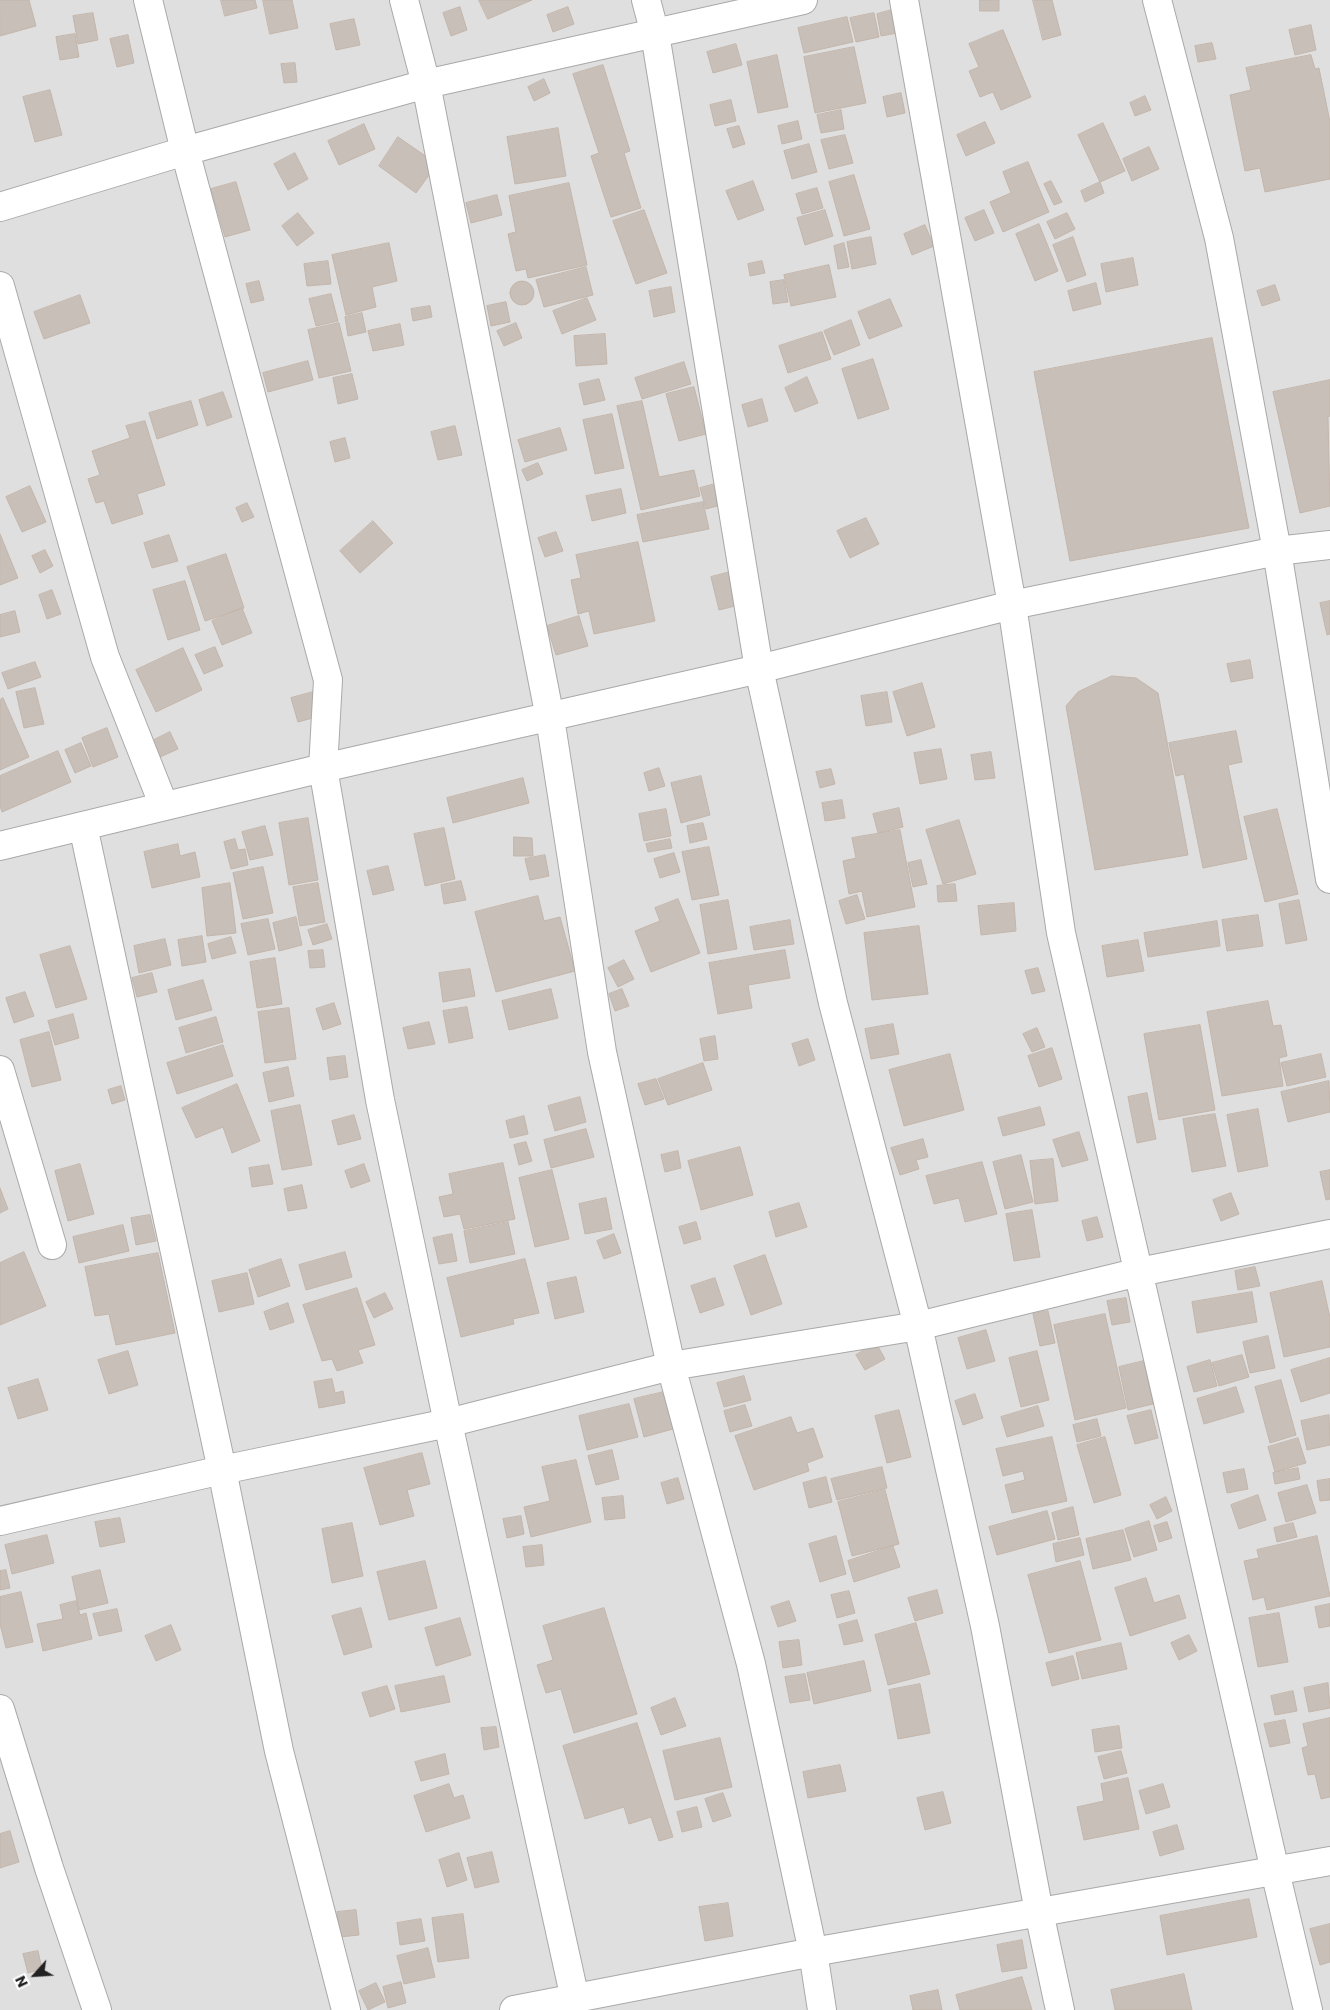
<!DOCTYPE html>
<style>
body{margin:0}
#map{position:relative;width:1330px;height:2010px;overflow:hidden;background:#f2efe9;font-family:Poppins,sans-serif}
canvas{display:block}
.north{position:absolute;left:10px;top:1950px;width:50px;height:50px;-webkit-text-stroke:4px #fff;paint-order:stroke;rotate:244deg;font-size:14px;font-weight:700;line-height:20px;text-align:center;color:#222}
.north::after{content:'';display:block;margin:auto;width:18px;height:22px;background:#222;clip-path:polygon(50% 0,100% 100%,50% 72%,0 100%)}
</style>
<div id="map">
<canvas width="1330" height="2010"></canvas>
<div class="north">N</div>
</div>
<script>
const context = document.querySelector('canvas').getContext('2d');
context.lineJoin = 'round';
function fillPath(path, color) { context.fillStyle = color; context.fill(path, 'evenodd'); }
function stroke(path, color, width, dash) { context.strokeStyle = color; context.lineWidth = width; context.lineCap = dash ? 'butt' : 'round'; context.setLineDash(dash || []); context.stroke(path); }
fillPath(new Path2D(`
 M0,0h1330v2010h-1330z`), '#e0dfdf');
const building = new Path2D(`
 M0,0h29l7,26 -36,10z
 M221,0h34l2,8 -32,8z
 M263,0h29l6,28 -28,6z
 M479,0h53l-44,19z
 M980,0h19v11h-19z
 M1033,0h19l9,35 -18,5z
 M460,7l7,23 -16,6 -8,-23z
 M568,7l6,17 -21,8 -6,-17z
 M892,10l5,23 -16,3 -4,-22z
 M93,13l5,27 -20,4 -5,-28z
 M874,13l5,24 -23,5 -6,-24z
 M847,17l6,25 -49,11 -6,-25z
 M354,19l6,26 -24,5 -6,-26z
 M1311,25l5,25 -21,5 -6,-25z
 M1003,30l28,67 -30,13 -8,-18 -13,5 -11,-26 10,-4 -10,-23z
 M75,34l4,23 -19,3 -4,-23z
 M128,35l6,28 -17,4 -7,-28z
 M1212,43l4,16 -18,3 -3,-16z
 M736,44l6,21 -29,8 -6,-21z
 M854,47l12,56 -51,10 -11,-56z
 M777,55l11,52 -30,6 -11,-51z
 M1311,55l4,14 4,-1 11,54v57l-65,13 -5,-24 -15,3 -15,-76 21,-5 -5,-22z
 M295,63l2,19 -13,1 -3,-19z
 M603,65l27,86 -6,2 17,55 -30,9 -20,-61 8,-3 -26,-79z
 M544,79l6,14 -16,8 -6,-14z
 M50,90l12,45 -27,7 -12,-45z
 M901,93l4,20 -18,4 -4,-20z
 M1145,96l6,14 -16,6 -5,-13z
 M731,100l5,21 -21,5 -5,-21z
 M841,110l3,19 -23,4 -4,-18z
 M798,121l4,18 -20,5 -4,-18z
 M985,122l10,21 -29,13 -9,-21z
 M1103,123l22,48 -25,11 -22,-47z
 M364,124l11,25 -36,16 -11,-24z
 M739,126l6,18 -12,4 -6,-19z
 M558,128l8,48 -51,8 -8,-47z
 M845,135l8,28 -24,6 -8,-29z
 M398,137l39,27 -21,29 -37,-27z
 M809,144l8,28 -25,7 -8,-28z
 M1149,147l10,22 -27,12 -9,-22z
 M295,153l13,26 -20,11 -14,-26z
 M1028,162l21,50 -46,20 -13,-30 21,-9 -8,-21z
 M854,175l16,54 -26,7 -15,-54z
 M753,181l11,29 -26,10 -12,-29z
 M1051,181l11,21 -8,3 -10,-21z
 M236,182l14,48 -25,7 -14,-48z
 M1100,182l4,11 -19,9 -4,-11z
 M569,183l18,82 -59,13 -2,-9 -10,2 -8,-37 8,-2 -7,-36z
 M817,188l6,20 -21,6 -6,-20z
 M497,195l5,20 -31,8 -5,-20z
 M644,210l23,63 -31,11 -23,-63z
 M825,210l8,26 -28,9 -8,-27z
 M984,210l10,23 -19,8 -10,-23z
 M298,213l16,20 -17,13 -15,-20z
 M1067,213l8,16 -20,10 -8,-17z
 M1039,224l19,47 -23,10 -19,-47z
 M925,225l9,21 -22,9 -8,-21z
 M871,237l5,27 -24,5 -5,-27z
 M1073,237l13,38 -19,7 -14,-37z
 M389,243l8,38 -25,6 4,20 -30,8 -14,-60z
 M844,243l5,24 -11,2 -4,-23z
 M1133,258l5,27 -32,7 -5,-28z
 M328,261l3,23 -24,2 -3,-22z
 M762,261l3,12 -15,3 -2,-12z
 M829,265l7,32 -45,9 -7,-31z
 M586,267l7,28 -49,12 -8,-27z
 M784,280l4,22 -15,2 -3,-22z
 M510 293a12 12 0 1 1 24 0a12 12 0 1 1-24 0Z
 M259,281l5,19 -13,3 -5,-19z
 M1096,283l5,21 -28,7 -5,-20z
 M1275,285l5,15 -18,6 -5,-15z
 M671,287l4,25 -21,5 -5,-26z
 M331,294l7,27 -22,5 -7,-27z
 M80,295l10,28 -46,16 -10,-27z
 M587,298l9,22 -34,14 -9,-23z
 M890,299l12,27 -33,13 -11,-27z
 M506,302l4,20 -19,4 -4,-20z
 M430,306l2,11 -19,4 -2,-12z
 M362,313l4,19 -18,4 -3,-19z
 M851,320l9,25 -26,10 -10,-24z
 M339,323l12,48 -32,7 -11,-48z
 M516,323l6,15 -18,8 -7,-15z
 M400,324l4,21 -31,6 -5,-20z
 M822,332l9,27 -43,14 -9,-27z
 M605,334l2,30 -31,2 -2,-30z
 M1212,338l37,190 -179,33 -36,-189z
 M873,359l16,50 -31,10 -16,-50z
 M308,361l5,19 -45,12 -5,-19z
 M684,362l7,22 -49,15 -7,-21z
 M352,374l6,25 -20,5 -5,-26z
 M807,377l11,26 -23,9 -10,-24z
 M599,379l6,21 -21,5 -5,-21z
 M1330,380v36l-2,1 2,89 -30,7 -27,-121z
 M694,387l12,47 -27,7 -13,-47z
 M223,392l9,25 -25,9 -8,-26z
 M762,399l6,22 -20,6 -6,-22z
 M191,401l7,24 -41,14 -8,-26z
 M642,401l17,76 35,-7 6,26 -59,14 -24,-104z
 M612,414l12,54 -29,6 -12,-54z
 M145,421l20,64 -28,9 6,20 -31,10 -8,-23 -8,2 -8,-24 12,-4 -8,-24 38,-13 -4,-12z
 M455,426l7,29 -24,5 -7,-28z
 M560,428l7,22 -42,12 -7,-22z
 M345,438l5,20 -15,4 -5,-20z
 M538,463l5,11 -16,7 -5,-11z
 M719,483l6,21 -19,5 -6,-21z
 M30,486l16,36 -24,10 -16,-35z
 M621,489l5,24 -34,8 -6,-25z
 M703,502l6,27 -66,13 -6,-27z
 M247,503l7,14 -12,5 -6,-14z
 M866,518l13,26 -29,14 -13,-27z
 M373,521l20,22 -33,30 -20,-22z
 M556,532l7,19 -18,6 -7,-19z
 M0,534l18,44 -18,7z
 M169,535l9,26 -26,7 -8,-25z
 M638,542l17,79 -61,13 -5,-23 -11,3 -7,-34 10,-2 -5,-23z
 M45,550l8,16 -13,7 -8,-17z
 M226,554l18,54 -39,13 -18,-54z
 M738,570l9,33 -28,7 -8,-33z
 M185,581l15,49 -32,10 -15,-50z
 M52,590l9,24 -14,5 -8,-24z
 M1330,601v33l-3,1 -7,-32z
 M242,608l10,25 -30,12 -10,-24z
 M15,611l5,21 -20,5v-22z
 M579,616l9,30 -32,9 -9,-29z
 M215,647l8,19 -19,8 -9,-19z
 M183,648l19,42 -46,22 -20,-42z
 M1250,660l3,18 -22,4 -4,-18z
 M35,662l6,15 -33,12 -6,-16z
 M1112,676l24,2 22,15 30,162 -93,15 -29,-164 12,-14z
 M922,683l13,44 -28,9 -14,-44z
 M35,688l9,36 -20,4 -8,-36z
 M313,692l7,24 -22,6 -7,-24z
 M887,692l5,30 -26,4 -5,-30z
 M3,698l26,59 -29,13v-70z
 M107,728l11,29 -25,10 -11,-29z
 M1236,731l6,31 -14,3 19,94 -44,9 -19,-94 -8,2 -7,-33z
 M170,732l8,17 -18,8 -8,-16z
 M81,743l10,23 -16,7 -10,-23z
 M941,749l6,30 -27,5 -6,-31z
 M58,751l13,31 -69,30 -2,-6v-30z
 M991,752l4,26 -20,2 -4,-25z
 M659,768l6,18 -16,5 -5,-18z
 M831,769l4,15 -15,4 -4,-16z
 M701,776l9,39 -29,8 -10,-40z
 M523,778l6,25 -76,20 -6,-25z
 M842,800l3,18 -20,3 -3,-18z
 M899,808l4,19 -25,6 -5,-19z
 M666,809l5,27 -27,5 -5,-27z
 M1277,809l21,85 -33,8 -21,-85z
 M308,818l10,62 -29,5 -10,-62z
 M959,820l17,54 -33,10 -17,-54z
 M703,823l4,16 -17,4 -3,-17z
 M265,826l8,29 -23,5 -8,-28z
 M444,828l11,51 -30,7 -11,-52z
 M900,830l15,77 -48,10 -5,-26 -13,3 -6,-33 13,-3 -4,-20z
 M514,837l18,1 1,18h-19z
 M235,839l3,11 7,-1 3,16 -17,4 -7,-27z
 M670,839l2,9 -24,4 -2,-8z
 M178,844l2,12 15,-4 5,25 -48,11 -8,-36z
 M709,847l10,48 -27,5 -10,-48z
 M674,853l6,19 -20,6 -6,-19z
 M545,855l4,21 -19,4 -5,-21z
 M921,860l6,24 -14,3 -5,-24z
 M388,866l6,24 -21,5 -6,-24z
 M263,867l10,46 -30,6 -10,-46z
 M461,881l5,19 -22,4 -3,-19z
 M230,883l6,50 -29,3 -5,-48z
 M318,883l7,39 -25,4 -7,-39z
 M955,884l2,17 -19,1 -1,-16z
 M857,895l8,24 -19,5 -7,-23z
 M538,896l6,25 16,-4 15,54 -79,21 -21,-80z
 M678,899l22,54 -49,19 -16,-41 25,-10 -5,-13z
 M728,900l9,49 -29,5 -8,-49z
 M1299,900l8,40 -21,4 -7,-40z
 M1014,903l2,28 -35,4 -3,-29z
 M1258,915l5,31 -36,5 -5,-31z
 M296,917l6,28 -23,6 -6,-28z
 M268,919l7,30 -27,6 -7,-31z
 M790,920l4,24 -40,6 -4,-23z
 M1217,921l3,25 -72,11 -4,-24z
 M327,924l5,15 -19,6 -5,-15z
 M919,926l9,68 -56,6 -8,-67z
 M202,936l4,26 -24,4 -4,-26z
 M231,937l5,16 -24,6 -4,-15z
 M165,939l6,26 -32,8 -5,-27z
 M1138,940l6,31 -37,6 -5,-31z
 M70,946l17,53 -31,9 -16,-53z
 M323,950l2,17 -15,1 -2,-17z
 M785,950l5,28 -42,7 4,23 -34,6 -9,-51z
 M275,958l7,46 -25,4 -7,-46z
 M624,960l10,19 -16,8 -10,-19z
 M1038,968l7,23 -13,3 -7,-23z
 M470,969l5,27 -32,6 -4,-29z
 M152,973l5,19 -20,5 -5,-19z
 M203,980l9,30 -36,10 -8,-30z
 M551,989l7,29 -49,12 -7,-29z
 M622,989l7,17 -14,5 -6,-17z
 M25,992l9,24 -20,7 -8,-25z
 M1268,1001l5,25 8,-1 6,31 -8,2 4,28 -61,10 -15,-84z
 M334,1003l7,21 -18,6 -7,-21z
 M467,1007l6,31 -24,5 -6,-32z
 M289,1008l7,51 -31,4 -7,-51z
 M73,1014l6,24 -24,7 -7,-24z
 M216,1017l7,25 -37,11 -7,-25z
 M429,1022l6,22 -27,5 -5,-21z
 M893,1024l6,30 -28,5 -6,-30z
 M1200,1025l15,85 -56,10 -15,-86z
 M1037,1028l8,19 -13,5 -9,-18z
 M49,1032l12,48 -29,7 -12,-47z
 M715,1036l3,23 -14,2 -4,-22z
 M808,1039l7,21 -16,6 -7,-22z
 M223,1045l10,31 -56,18 -10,-31z
 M1052,1048l10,31 -23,8 -11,-31z
 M950,1054l14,56 -60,16 -15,-56z
 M1321,1054l5,23 -39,9 -6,-23z
 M345,1056l3,21 -18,3 -3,-22z
 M703,1063l9,27 -44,15 -10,-26z
 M288,1067l6,29 -25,6 -6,-29z
 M656,1079l8,20 -19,6 -7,-21z
 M1329,1081l1,31 -42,10 -7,-30z
 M237,1084l23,57 -28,12 -9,-26 -27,11 -14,-30z
 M121,1086l4,14 -13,4 -4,-14z
 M1147,1093l9,46 -19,4 -9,-46z
 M580,1097l6,25 -31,9 -7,-25z
 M300,1105l12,60 -30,5 -11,-59z
 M1040,1107l5,18 -42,11 -5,-18z
 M1258,1109l10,57 -30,6 -11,-57z
 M1215,1114l11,52 -34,6 -9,-53z
 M354,1115l7,24 -23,6 -6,-24z
 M524,1116l4,18 -18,4 -4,-17z
 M586,1129l8,28 -43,11 -7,-28z
 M1079,1132l9,28 -26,7 -9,-27z
 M923,1139l5,18 -12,3 3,9 -19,6 -9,-27z
 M526,1142l6,19 -13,4 -5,-20z
 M740,1147l13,48 -52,15 -13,-49z
 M678,1151l3,17 -16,4 -4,-17z
 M1021,1155l12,47 -28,7 -12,-47z
 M1053,1159l5,42 -23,3 -5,-43z
 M982,1162l15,52 -32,8 -6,-24 -25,6 -8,-28z
 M503,1163l12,56 -51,10 -4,-15 -16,3 -5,-20 14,-3 -4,-20z
 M80,1164l14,50 -26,7 -13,-50z
 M364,1164l6,17 -19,7 -6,-17z
 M269,1165l4,19 -21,3 -3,-19z
 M552,1170l17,69 -34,8 -16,-69z
 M1330,1170v29l-4,1 -6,-28z
 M302,1185l5,23 -19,3 -4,-22z
 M0,1188l8,21 -8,4z
 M1231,1193l8,21 -18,7 -8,-21z
 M606,1198l6,31 -27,5 -6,-30z
 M799,1203l8,24 -31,10 -7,-25z
 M1032,1210l8,47 -26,4 -8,-47z
 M150,1215l6,26 -20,4 -5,-27z
 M1097,1217l6,20 -16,4 -5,-20z
 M508,1222l7,32 -45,9 -6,-32z
 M696,1222l5,17 -17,5 -5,-17z
 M123,1225l6,26 -50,12 -6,-26z
 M452,1234l5,27 -18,3 -6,-26z
 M614,1234l7,19 -17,6 -7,-18z
 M24,1252l22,54 -46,19v-62z
 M345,1252l7,25 -46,13 -7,-25z
 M158,1253l17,80 -59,12 -7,-31 -14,2 -10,-49z
 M765,1255l17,49 -31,11 -17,-49z
 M281,1259l9,27 -32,11 -9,-27z
 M525,1259l14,54 -26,6 1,5 -53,13 -14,-59z
 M1255,1267l5,19 -22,4 -3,-19z
 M247,1273l7,31 -35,8 -7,-31z
 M576,1277l8,35 -29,7 -8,-36z
 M715,1278l9,27 -24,8 -9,-27z
 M1322,1281l8,37v29l-46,10 -14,-64z
 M357,1288l18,57 -17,5 5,13 -26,8 -5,-12 -10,2 -19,-56z
 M1252,1292l5,30 -60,11 -5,-31z
 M385,1293l8,16 -19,9 -8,-16z
 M1126,1298l4,24 -18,3 -5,-24z
 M288,1303l6,19 -24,8 -6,-18z
 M1048,1311l7,32 -15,3 -7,-32z
 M1105,1314l21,94 -51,12 -21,-95z
 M986,1330l9,31 -28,8 -9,-31z
 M1268,1336l7,32 -25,5 -7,-31z
 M876,1343l9,16 -20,11 -9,-15z
 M128,1351l10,34 -29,9 -11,-34z
 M1037,1351l12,49 -28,7 -12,-49z
 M1242,1355l7,22 -30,9 -7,-23z
 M1330,1358v35l-29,9 -10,-32z
 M1210,1360l7,26 -23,6 -7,-25z
 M1144,1361l9,43 -25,6 -9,-43z
 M744,1376l7,24 -27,7 -7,-24z
 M38,1379l10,31 -30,9 -10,-31z
 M332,1379l3,14 8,-2 2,12 -26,5 -5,-26z
 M1281,1380l15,55 -26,8 -15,-56z
 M1236,1387l8,25 -40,12 -7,-25z
 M664,1392l9,37 -29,8 -10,-38z
 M975,1394l8,24 -20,7 -8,-24z
 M629,1404l9,33 -51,13 -8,-34z
 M745,1405l7,21 -22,6 -6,-21z
 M1038,1406l6,20 -37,11 -6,-20z
 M899,1410l12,47 -24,6 -12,-47z
 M1151,1410l7,28 -23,6 -8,-28z
 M1329,1415l1,30 -23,5 -6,-29z
 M791,1417l6,16 16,-5 10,29 -16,6 2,8 -55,19 -19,-54z
 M1097,1419l4,17 -24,6 -4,-17z
 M1052,1437l15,64 -55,12 -7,-28 20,-5 -2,-9 -20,5 -7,-27z
 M1105,1437l16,58 -27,8 -17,-58z
 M1298,1438l8,25 -31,9 -7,-25z
 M612,1450l7,29 -23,6 -8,-29z
 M422,1453l8,31 -23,6 7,26 -34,9 -16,-57z
 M576,1460l15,62 -60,15 -7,-30 26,-6 -8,-34z
 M882,1467l5,21 -50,12 -6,-21z
 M1298,1468l2,11 -25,5 -2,-11z
 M1244,1469l4,20 -21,4 -4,-20z
 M826,1477l6,25 -23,6 -6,-25z
 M678,1478l6,21 -17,5 -6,-21z
 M1330,1479v21l-10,1 -3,-20z
 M1307,1485l9,28 -30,9 -8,-29z
 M885,1490l14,54 -47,12 -14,-54z
 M1258,1495l8,25 -27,9 -8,-24z
 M623,1496l2,22 -20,2 -3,-22z
 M1166,1497l6,14 -15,8 -7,-14z
 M1073,1507l6,28 -21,5 -6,-27z
 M1047,1511l8,28 -58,16 -8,-28z
 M521,1516l3,18 -17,4 -4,-19z
 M120,1518l5,24 -25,5 -5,-25z
 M1149,1521l8,29 -23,7 -9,-28z
 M1167,1522l5,16 -13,4 -5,-16z
 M352,1523l11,53 -31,7 -10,-54z
 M1293,1523l4,14 -20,5 -3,-14z
 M1123,1530l8,30 -38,9 -7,-30z
 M47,1535l7,28 -42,11 -7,-29z
 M836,1536l10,38 -26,8 -11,-38z
 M1317,1536l13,60 -63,14 -3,-13 -11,3 -9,-39 15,-3 -2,-8z
 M1080,1538l4,17 -28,7 -3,-18z
 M542,1545l2,20 -18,2 -3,-20z
 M893,1546l7,21 -46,15 -6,-21z
 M425,1561l12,47 -48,12 -12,-48z
 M1080,1561l21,79 -52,13 -21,-78z
 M6,1570l4,18 -10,2v-19z
 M100,1570l8,33 -29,7 -7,-33z
 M1146,1578l8,25 25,-8 7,23 -56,18 -15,-48z
 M937,1590l6,23 -28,8 -7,-23z
 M849,1591l6,22 -18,5 -6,-23z
 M21,1592l12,50 -27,6 -6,-24v-27z
 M76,1601l4,14 6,-2 6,26 -49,12 -6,-27 26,-5 -3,-14z
 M789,1601l7,20 -18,6 -7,-20z
 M1330,1604v22l-11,2 -4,-21z
 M361,1608l11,39 -28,8 -12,-39z
 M604,1608l33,106 -63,19 -13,-44 -15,4 -9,-28 16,-5 -10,-34z
 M117,1609l5,22 -23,5 -6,-22z
 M1279,1613l9,49 -30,5 -9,-49z
 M460,1618l11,37 -35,11 -11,-38z
 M857,1620l6,21 -19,4 -5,-20z
 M916,1623l14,51 -42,11 -13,-50z
 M171,1625l10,25 -25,11 -11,-25z
 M1189,1635l8,16 -18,9 -8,-17z
 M799,1640l3,25 -19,3 -4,-26z
 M1121,1643l6,26 -45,10 -6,-26z
 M1073,1656l6,23 -27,7 -6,-23z
 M864,1661l7,30 -57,13 -7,-31z
 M805,1674l5,26 -20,3 -5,-26z
 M444,1676l6,26 -49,10 -6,-26z
 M1328,1683l2,25 -21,4 -5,-24z
 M920,1684l10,49 -32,6 -9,-49z
 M387,1686l8,23 -25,8 -8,-24z
 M1293,1691l4,20 -22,4 -4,-19z
 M675,1698l11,28 -25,9 -10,-27z
 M1330,1718v79l-9,2 -6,-25 -7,1 -6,-27 6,-2 -5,-22z
 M1285,1720l5,23 -20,4 -6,-23z
 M637,1723l36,114 -14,4 -8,-24 -22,7 -5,-17 -39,12 -22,-73z
 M1119,1726l3,22 -27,4 -3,-22z
 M496,1727l3,20 -15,3 -3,-22z
 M720,1738l12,49 -57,13 -12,-49z
 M1121,1751l6,22 -23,6 -6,-22z
 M445,1754l4,20 -28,7 -6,-19z
 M840,1765l6,26 -38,7 -5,-26z
 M1128,1778l11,51 -55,11 -7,-33 27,-6 -3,-17z
 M449,1784l5,14 9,-3 7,23 -44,14 -12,-36z
 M1163,1784l7,23 -24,7 -7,-23z
 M943,1792l8,31 -26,7 -8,-32z
 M723,1793l8,23 -18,6 -8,-23z
 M697,1807l5,20 -20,5 -5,-20z
 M1177,1825l7,24 -24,7 -7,-24z
 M10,1831l9,31 -19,6v-34z
 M492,1852l7,30 -24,6 -8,-30z
 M459,1853l8,27 -20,7 -8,-27z
 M1249,1899l8,38 -90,18 -7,-39z
 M728,1903l5,33 -28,5 -6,-34z
 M356,1910l3,25 -19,2 -3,-25z
 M463,1914l6,44 -31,4 -6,-44z
 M421,1919l4,22 -25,4 -3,-22z
 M1330,1924v38l-10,3 -10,-36z
 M1022,1940l5,28 -25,4 -5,-27z
 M428,1948l7,29 -31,7 -7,-28z
 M38,1951l4,18 -14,4 -5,-19z
 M1184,1974l8,36h-77l-4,-20z
 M1022,1977l10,33h-72l-4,-15z
 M401,1982l5,21 -18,5 -5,-21z
 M376,1983l9,19 -17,8 -9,-19z
 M938,1990l4,20h-29l-3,-14z`);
fillPath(building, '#c7bfb8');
stroke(building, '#c4b6ab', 1);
const minor = new Path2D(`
 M148,0l37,151 143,529 -5,88 57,332 68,323 127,576
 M404,0l22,84 124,634 52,334 69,314 80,298 62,288 9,58
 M646,0l9,34 104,635 74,334 85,323 67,300 54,286 21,98
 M904,0l108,605 49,328 214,938 33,139
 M1157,0l62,238 58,313 53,328
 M0,207l185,-56 241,-67 377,-84
 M0,286l105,371 59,149
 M83,826l139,644 57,281 67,259
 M0,846l323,-78 436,-99 253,-64 265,-54 53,-6
 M0,1070l52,175
 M0,1521l222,-51 226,-47 223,-57 247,-40 221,-54 191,-38
 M0,1709l49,159 48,142
 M514,2010l299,-58 517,-91`);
stroke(minor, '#a9a9a9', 30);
stroke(minor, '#fff', 28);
</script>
